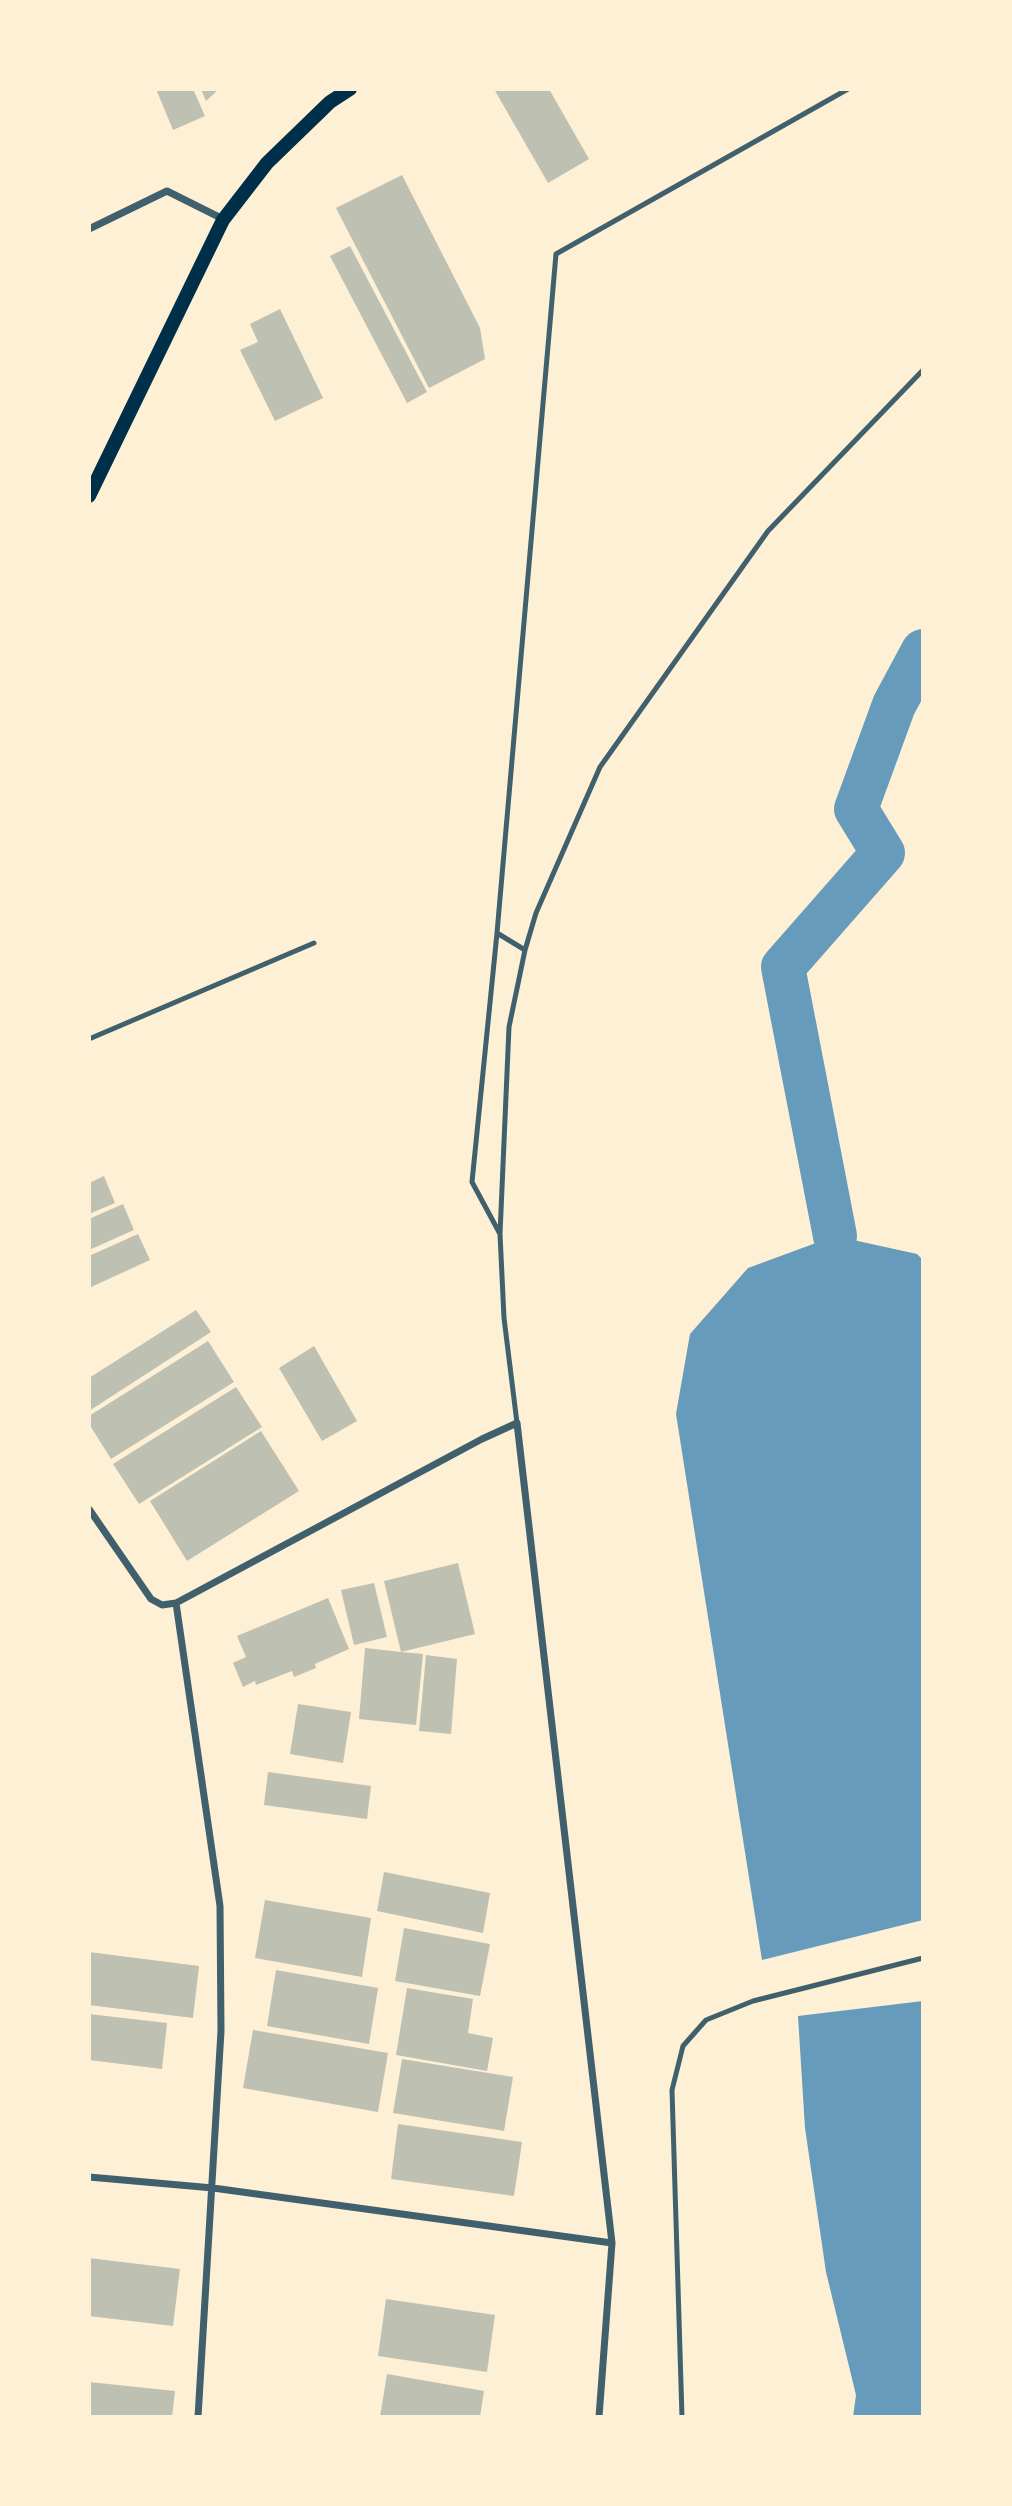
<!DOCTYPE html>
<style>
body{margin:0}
#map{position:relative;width:1012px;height:2506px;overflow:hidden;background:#fdf0d5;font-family:Commissioner,sans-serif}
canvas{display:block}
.frame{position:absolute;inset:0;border:91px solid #fdf0d5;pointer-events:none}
</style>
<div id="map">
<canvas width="1012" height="2506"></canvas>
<div class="frame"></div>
</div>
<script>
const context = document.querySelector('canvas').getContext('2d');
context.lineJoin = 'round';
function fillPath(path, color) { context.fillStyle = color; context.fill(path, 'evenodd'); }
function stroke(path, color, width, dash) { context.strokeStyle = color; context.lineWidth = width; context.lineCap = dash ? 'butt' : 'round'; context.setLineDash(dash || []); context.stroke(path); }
fillPath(new Path2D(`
 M835,1236l82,18 6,6v660l-161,40 -86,-546 14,-80 58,-66z
 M923,2001v416h-70l3,-22 -30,-123 -21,-144 -7,-112z`), '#669bbc');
stroke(new Path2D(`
 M835,1236l-52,-269 100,-114 -27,-44 38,-104 29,-54`), '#669bbc', 44);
fillPath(new Path2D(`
 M156,89h37l12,27 -32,14z
 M201,89h18l-13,12z
 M494,89h55l40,70 -41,24z
 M402,175l78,153 5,31 -56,29 -93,-180z
 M350,246l77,146 -20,11 -77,-147z
 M280,309l43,89 -48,23 -35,-71 18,-8 -8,-18z
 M104,1176l11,27 -26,11v-31z
 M123,1204l11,26 -45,20v-31z
 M138,1234l12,26 -61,28v-32z
 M196,1310l15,22 -122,79v-33z
 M208,1341l26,41 -123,77 -22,-35v-8z
 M314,1346l43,75 -35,20 -43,-73z
 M236,1387l26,40 -123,77 -26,-40z
 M261,1431l38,60 -112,70 -37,-60z
 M458,1563l17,71 -74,18 22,2 -7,71 -57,-6 6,-71 36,4 -17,-71z
 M374,1583l13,54 -33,8 -13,-55z
 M328,1598l21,51 -34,15 1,4 -22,9 -2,-6 -36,14 -1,-4 -12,6 -10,-24 13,-6 -9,-21z
 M426,1655l31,4 -6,75 -32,-3z
 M298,1704l53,8 -8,51 -53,-9z
 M268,1772l103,14 -4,33 -103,-14z
 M384,1872l106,21 -7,40 -106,-22z
 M265,1900l106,18 -9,59 -107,-19z
 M404,1928l86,16 -10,52 -85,-15z
 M89,1952l110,14 -6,52 -104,-13z
 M276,1970l102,18 -9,56 -102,-18z
 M407,1988l66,11 -5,34 25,5 -6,33 -91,-16z
 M89,2014l78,9 -5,46 -73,-9z
 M253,2030l135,23 -10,59 -135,-24z
 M402,2059l111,18 -9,54 -111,-18z
 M398,2124l124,18 -8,54 -123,-17z
 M89,2258l91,11 -7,57 -84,-10z
 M386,2299l109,16 -8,57 -109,-16z
 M387,2374l97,17 -4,26h-100z
 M89,2382l86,9 -3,26h-83z`), '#bec0b2');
stroke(new Path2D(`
 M497,933l28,17
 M89,1039l225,-96
 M500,1234l-28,-52 25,-249 59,-679 292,-165
 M517,1423l-13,-105 -4,-84 9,-207 16,-77 11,-37 64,-146 168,-236 155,-161
 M682,2417l-10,-327 11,-44 23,-26 47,-19 170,-43`), '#3f606c', 5);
stroke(new Path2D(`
 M89,229l78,-38 56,28
 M89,1509l62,90 11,6 14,-2 306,-164 35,-16 95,820 -13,174
 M176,1603l44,303 1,125 -23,386
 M89,2177l124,11 399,55`), '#3f606c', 7);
stroke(new Path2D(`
 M89,496l134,-276 44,-57 63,-61 20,-13`), '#003049', 14);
</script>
